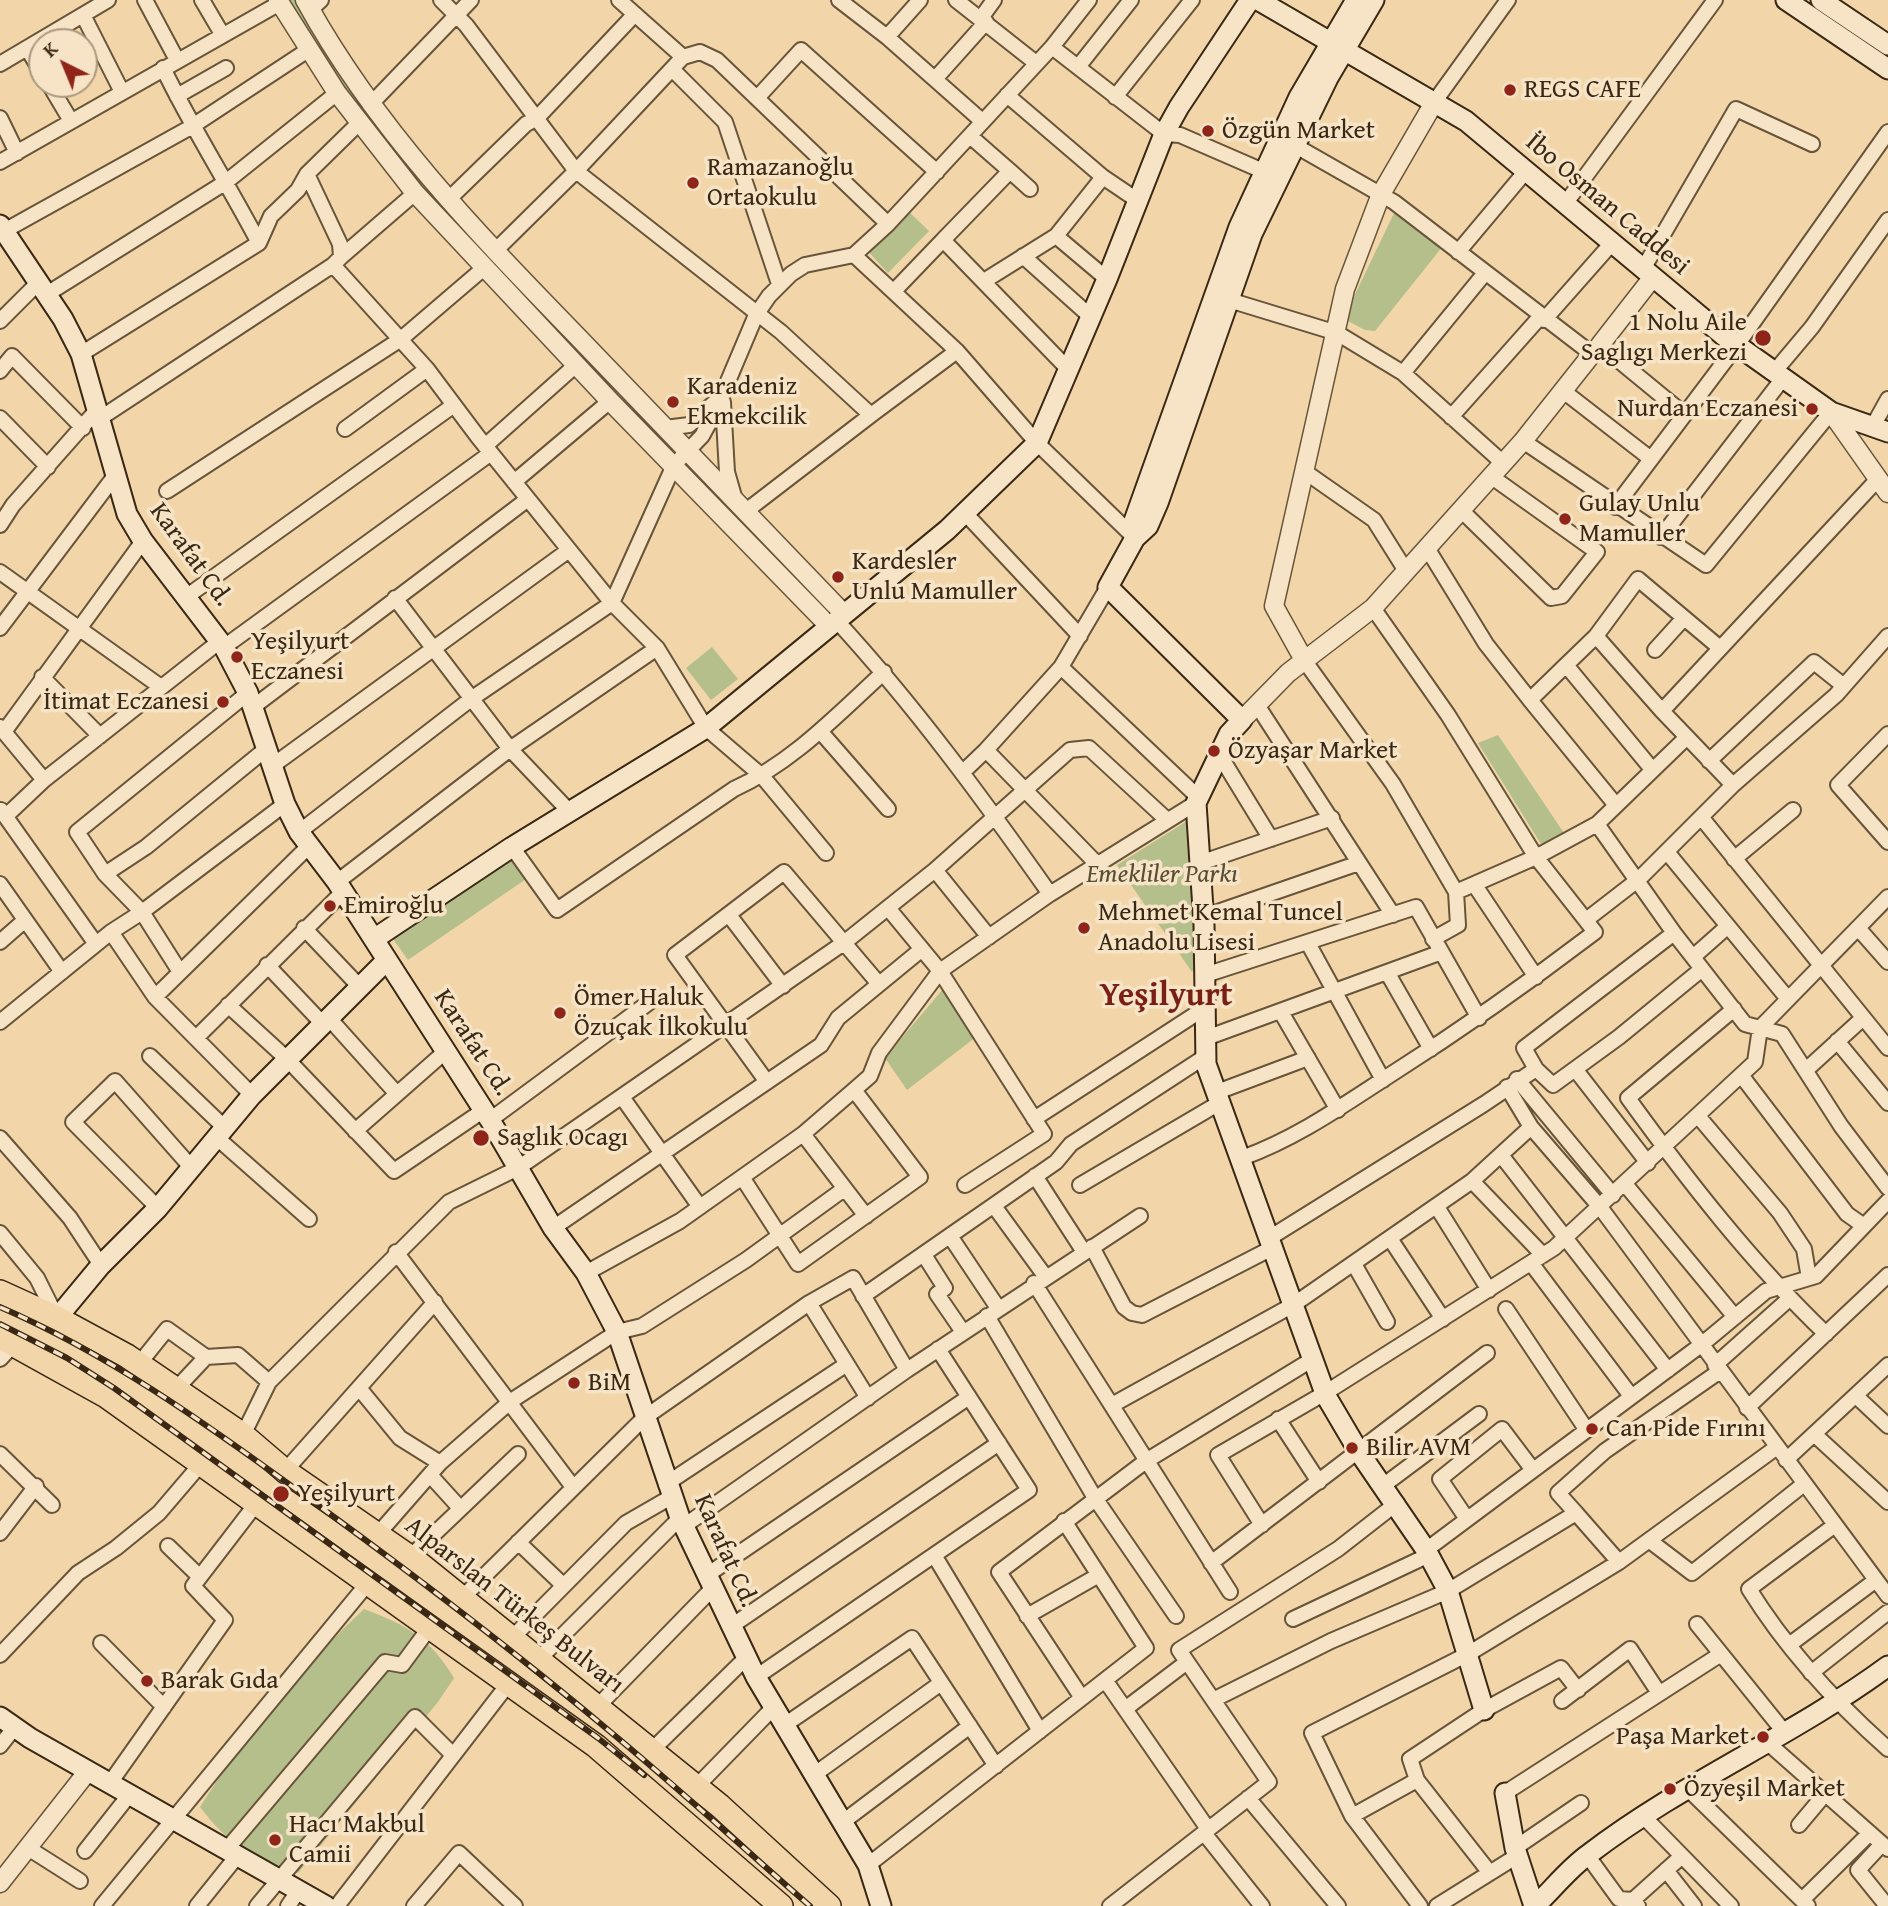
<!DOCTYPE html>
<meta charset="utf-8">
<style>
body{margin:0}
#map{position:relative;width:1888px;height:1906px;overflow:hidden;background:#f2d6a9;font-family:"Gentium Book Plus",serif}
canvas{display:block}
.north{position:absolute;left:28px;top:28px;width:70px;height:70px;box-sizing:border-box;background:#f7e4c7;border:2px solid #ab997f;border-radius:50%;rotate:317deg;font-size:19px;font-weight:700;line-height:28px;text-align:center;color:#3a2814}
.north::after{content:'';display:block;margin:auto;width:24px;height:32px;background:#8f2418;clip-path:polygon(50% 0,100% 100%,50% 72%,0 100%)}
</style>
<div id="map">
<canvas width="1888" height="1906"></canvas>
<div class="north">K</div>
</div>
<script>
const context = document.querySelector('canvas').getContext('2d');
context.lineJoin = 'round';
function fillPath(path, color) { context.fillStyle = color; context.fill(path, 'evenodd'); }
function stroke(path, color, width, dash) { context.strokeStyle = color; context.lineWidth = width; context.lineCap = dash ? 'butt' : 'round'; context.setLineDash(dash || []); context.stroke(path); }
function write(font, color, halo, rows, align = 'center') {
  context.font = font + ' "Gentium Book Plus",serif'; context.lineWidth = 7; context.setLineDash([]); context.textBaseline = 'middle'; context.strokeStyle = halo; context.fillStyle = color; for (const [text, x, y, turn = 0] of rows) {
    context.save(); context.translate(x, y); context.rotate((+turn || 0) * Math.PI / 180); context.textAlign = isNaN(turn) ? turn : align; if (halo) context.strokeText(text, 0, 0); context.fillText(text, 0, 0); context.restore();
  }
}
fillPath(new Path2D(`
 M287,0h9l53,88 41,55 286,307 -5,5 -286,-307 -42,-57z
 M906,209l23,22 -41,42 -23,-25z
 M1396,209l47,37 -68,85 -10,-1 -17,-9 -1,-10z
 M688,462l145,148 -6,6 -144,-149z
 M712,647l26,32 -27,21 -25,-32z
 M1498,735l66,98 -23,11 -63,-101z
 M1190,819l9,142 -7,11 -75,-107z
 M510,857l16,22 -118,81 -17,-24z
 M943,989l33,48 -69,53 -22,-32z
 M364,1609c43,16 66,29 90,69l-16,24 -140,171c-46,-15 -69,-28 -98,-66 45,-71 102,-140 164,-198z`), '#b4bf8c');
const minor = new Path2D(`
 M145,0l32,60
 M202,0l20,34
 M441,0l25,25 110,146 205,161 90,83 86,-64
 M619,0l64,57
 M839,0l48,37 95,84
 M956,0l80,63
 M310,10l11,-10
 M83,15l39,77
 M981,18l13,-18
 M887,37l33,-37
 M1052,47l112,87 16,1 83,36
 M27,48l15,25
 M0,64l108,-64
 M1078,67l53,-67
 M163,68c29,60 65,116 96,175
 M672,69l53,53 54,162
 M935,79l51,-57
 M49,84l22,37
 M1007,95l96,82 34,23
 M177,96l49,-28
 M1115,97l77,-97
 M757,98l44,-48 136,122
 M1435,101l73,-101
 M370,105l101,-105
 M0,118l17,35
 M1294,145l100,57 198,152 8,-9 84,69
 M0,162l280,-159
 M1010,171l20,18
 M449,199l77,-75 11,-6 98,-104
 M1565,204l150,-204
 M4,231l187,-104 117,-77
 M1056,236l51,43
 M943,240l67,-69 -40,-35
 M495,251l81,-80 107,-114 17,-5 17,8 171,164
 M1458,252l68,-81
 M854,255l103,96 80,92 98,95
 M1023,256l68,61
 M341,257l74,-64
 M333,265l94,104 51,68 134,166 45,45 49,80 56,48 64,77
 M1643,269l93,-160 76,35
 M984,281l72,-45 47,-59
 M894,291l49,-51 126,130
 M47,294l179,-112 111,-89
 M1229,300l108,33 66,40 100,90
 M1544,320l68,-77
 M0,321l39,-39
 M81,354l178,-111 12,-27 27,-26 9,-16 52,-51
 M0,371l12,-15 71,72
 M1775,371l37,-44 76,-107
 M1403,373l82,-100
 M1562,390l89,69
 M723,402l4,70 8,28
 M1451,417l89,-100
 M0,418l48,49
 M99,419l234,-154 8,-8 -1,-13 -33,-70
 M1873,426l15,-27
 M665,428l24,-3 25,-22
 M345,429l82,-60
 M1523,441l183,124 125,-153
 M485,446l91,-81
 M1304,471l70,49 32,51
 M514,482l96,-81
 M167,491l234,-152 83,-71
 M1615,507l122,-162 151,-213
 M746,511l125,-96
 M1462,511l89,87 11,-2 35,-44 -105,-75
 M965,513l115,123
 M0,525l13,-20 84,-95
 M1661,537l123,-160
 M1427,548l59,96 44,56
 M0,572l161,115
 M1108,587l-47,80 137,130
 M186,597l268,-192
 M395,598l115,151 59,62
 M836,620c79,86 147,179 214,274
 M0,628l114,-151
 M1596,636l66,75
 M224,647l267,-194
 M1655,650l29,-32
 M1304,660l89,124 63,108 2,33 -25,14
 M1566,665l-36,35 85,104
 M1061,667l-75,83 113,116
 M42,677l58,59
 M1257,705l136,210
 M253,707l275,-208
 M0,727l44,53
 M820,731l68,78
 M4,732l139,-191
 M1888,734l-50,51 50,57
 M1219,754l52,85
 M1709,761l105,-99 30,24
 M272,766l297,-216
 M1651,768l-85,-103 30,-29 42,-57 82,69
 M963,772l23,-22
 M1733,785l-71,-74 216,-232
 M1,810l95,134
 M6,816l38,-36 176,-139
 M1701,817l187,231
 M1597,824l89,-86
 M299,832l172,-133 141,-96 62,-138 28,-29 13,-24 41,-97 13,-19 22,-22 14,-9 49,-10 34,-31 164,-177 37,-47
 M512,847l45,63 177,-121c58,-26 103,-74 150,-117
 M1667,852l121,147
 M1734,859l59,-49
 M1200,863l132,-45
 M935,870l54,67
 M105,874l41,-27 120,-98
 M337,882l173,-133 147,-101
 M0,884l62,88
 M1474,884l62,93
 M1456,892l80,-35 61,-33 77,109 71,91 37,10 59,92 47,62
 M888,908l52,63 104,163 -79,51
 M729,915l54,71
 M1203,917l156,-54
 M1586,920l53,-41 94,-94 103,-90 52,-59
 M304,928l55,58
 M1858,928l30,34
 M111,932l44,65 97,98
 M1674,933l-150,115 12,21 17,16 66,-48 83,-68
 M0,942l24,-21
 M1308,943l75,137
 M1693,957l35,-31
 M267,965l55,58
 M180,972l-38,-60 -37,-38 -28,-42 171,-139
 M1387,972l44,77
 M1205,975l211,-68 63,111
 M155,997l153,-150
 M228,1005l59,54 107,112 90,-61
 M1734,1009l-106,89c60,83 124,165 198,236
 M1281,1012l57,98
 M328,1017l69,77
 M0,1022l111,-90 31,-20 143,-108
 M197,1037l146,-145
 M1206,1038l233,-85
 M1837,1041l51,62
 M150,1056l75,72
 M1575,1069l73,94
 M1806,1070l57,-52
 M1741,1075l106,139 17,12
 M1517,1079l96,116
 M767,1082l-92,-127 109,-83 95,112
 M1217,1092l91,-34
 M622,1097l78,110
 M1698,1116l82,97 24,36 5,29
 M1034,1119l171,-111
 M490,1120l165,-122
 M1531,1127l69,80 288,389
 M355,1131l91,-80
 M803,1134l63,82
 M216,1137l93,82
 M0,1138l70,80 31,47
 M1501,1155l167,215
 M1242,1158c55,-20 100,-52 148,-83 71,-45 138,-92 205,-143l-59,-75 -88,-142 -75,-107
 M1035,1176l49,76
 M742,1177l56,87 122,-87 -66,-87
 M1472,1181l59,-54 -24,-40
 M1625,1184l110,133
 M1080,1185l141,-83
 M994,1206l51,70
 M1437,1207l52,83
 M158,1208l-85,-86 42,-41 76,86
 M553,1228l268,-183 17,-27 84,-69
 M0,1233l37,45 20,40
 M950,1236l48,72
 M1271,1237l213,-133 52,-35
 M1391,1240l52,79
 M1092,1247l32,60 8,6 10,2 132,-68
 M396,1252l177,235
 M926,1258l19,30 -8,6 26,38
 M1531,1263l100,133
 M1354,1264l33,58
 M586,1273l94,-52 123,-87 51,-44 16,-14 9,-23 61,-82 110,-77 146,-91
 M1034,1283l196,309
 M863,1296l193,-134 15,-18 135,-88
 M809,1303l59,95
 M1506,1309l80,120
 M987,1316l108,182 81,118
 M0,1359l14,-15
 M139,1364l28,-35 39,28 32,-2 31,27
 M1715,1365l74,-66
 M359,1388l41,50 40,25
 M176,1389l30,-32
 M1856,1396l32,30
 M1112,1405l181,-100 179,-124 71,74
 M1747,1408l141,-133
 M1278,1419l41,63
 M1814,1434l74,68
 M243,1435l26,-53 180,-180 69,-34 327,-226 90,-72 135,-120 19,-2 77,71
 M0,1454l52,51
 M1786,1460l102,-95
 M285,1471l150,-169
 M430,1475l30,33
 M666,1484l181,-120
 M1384,1485l95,-71
 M1576,1513l-18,-20 47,-42 115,-80
 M1467,1519l-27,-40 62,-50 31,41
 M1262,1525l-44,-70 107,-62 229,-145 201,-186 5,-34 128,-131
 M1835,1525l-86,64c38,61 86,113 139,160
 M684,1526l223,-156 233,-154
 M0,1533l36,-47
 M378,1534l62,-71 71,-62 106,-69 25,-6 104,-66 98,-71
 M1650,1541l42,32 112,-89
 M518,1542l45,43
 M168,1546l32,31
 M1426,1550l275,-205 65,-54 50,-15 72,-75
 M934,1555l106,176
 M410,1557l108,-103
 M1211,1563l276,-210
 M707,1575l262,-178
 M463,1597l181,-179 165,-115 44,-25 54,92
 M1027,1616l72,-41
 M1293,1619l136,-64
 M1697,1624l88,109
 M730,1627l269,-184
 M513,1637l113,-114 45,-26
 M101,1643l63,64
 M1789,1645l87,-65
 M0,1655l78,-82 38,-25 43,-35 41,-48
 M539,1659l141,-141
 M1811,1673l77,-61
 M756,1677l273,-187 -91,-141
 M1105,1680l103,149
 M1082,1698l-83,-126 147,-111 167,-102
 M1213,1700l118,-59 117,-50 128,-78 43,49
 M1562,1701l68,-52 29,44
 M598,1706l115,-118
 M1125,1709l62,-47
 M786,1724l126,-86 84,128
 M1768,1743l120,106
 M0,1746l15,-19
 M650,1752l96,-94
 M815,1774l126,-91
 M110,1783l115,-163 -32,-34 63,-82
 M696,1787l79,-81
 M1687,1788l121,118
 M1505,1793l216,-139
 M1248,1798l90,108
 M1352,1816l65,-36
 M1643,1816l88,90
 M844,1821l126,-95
 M1799,1825l26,-31
 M1204,1833l58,73
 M1882,1844l-24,26 29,36
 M28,1848l52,33
 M1515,1848l66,-45
 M227,1849l158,-187 17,3 28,-38
 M85,1851l45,-57
 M1587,1855l32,44 14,1 5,6
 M868,1865l278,-217 -82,-127
 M1666,1870l28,36
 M1490,1873l-73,-93 -7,-21 74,-49 77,-42 17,22
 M1633,1900l49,-44
 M1802,1900l68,-67
 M102,1906l266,-323
 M197,1906l41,-51
 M257,1906l158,-189 38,38
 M288,1906l11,-16
 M337,1906l172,-223
 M414,1906l45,-53 56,53
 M1110,1906l159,-124 -90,-132 159,-101 59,-46
 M1420,1906l-68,-90 -40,-83 156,-79 151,-92 158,-115
 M1437,1906l80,-50`);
const tertiary = new Path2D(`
 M278,0l59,93 78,100 195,208 219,225
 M305,0c70,128 171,232 272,336 89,93 178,185 267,278
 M1600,345l53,-68
 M1831,412l57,81
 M1304,660l-30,-54 71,-317 36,-95 54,-93
 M1242,720l46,-47 85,-65 150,-167 69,-87
 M0,1883l88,-112`);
const secondary = new Path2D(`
 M1258,0l208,121 258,215 107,76 57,20
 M1374,0l-46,78 -76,156 -94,269 -10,23 -13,12 -27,49 134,133 -13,14 -33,69 8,121 2,140 120,332 33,56 67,98 22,41 36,119
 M1786,0l102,69
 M1821,0l67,45
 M0,225l63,94 18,35 46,160 16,27 81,106 24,46 37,111 14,28 38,50 153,238 63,108 33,45 31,59 63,186 76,159 112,188 13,41
 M1135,538l-1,-17 105,-294 60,-130 57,-97
 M374,939l138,-92 194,-119 241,-198 90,-87 70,-164 57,-145 15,-27 71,-107
 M57,1318l44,-53 57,-57 94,-113 134,-134
 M0,1717l30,21 296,168
 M1505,1793l10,55 19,58
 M1535,1906c18,-17 34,-38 54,-52 94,-72 204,-118 299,-188`);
const primary = new Path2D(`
 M0,1292l57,26 70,38 116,79 42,36 132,91 303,244 109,100
 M0,1337l106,59 490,350 185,160`);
stroke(minor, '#685439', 18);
stroke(tertiary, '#685439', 21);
stroke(secondary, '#3a2814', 23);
stroke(primary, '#3a2814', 26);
stroke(minor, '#f7e4c7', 14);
stroke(tertiary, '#f7e4c7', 18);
stroke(secondary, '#f7e4c7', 19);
stroke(primary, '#f2d6a9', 23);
const rail = new Path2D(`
 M0,1307c108,47 202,114 297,183 105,76 210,155 310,239 69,57 135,118 203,177
 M0,1324l67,34 47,30 484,350 46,37`);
stroke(rail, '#3a2814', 6);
stroke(rail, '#f7e4c7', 3.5, [10]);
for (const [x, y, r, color] of [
 [1510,90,7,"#8f2418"],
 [1208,131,7,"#8f2418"],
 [693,183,7,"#8f2418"],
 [1763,338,9,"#8f2418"],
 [673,402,7,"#8f2418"],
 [1812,409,7,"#8f2418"],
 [1565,519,7,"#8f2418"],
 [838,577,7,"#8f2418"],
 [237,657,7,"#8f2418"],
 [223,702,7,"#8f2418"],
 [1214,751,7,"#8f2418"],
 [330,906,7,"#8f2418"],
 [1084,928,7,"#8f2418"],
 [560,1013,7,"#8f2418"],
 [481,1138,9,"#8f2418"],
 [574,1383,7,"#8f2418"],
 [1592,1429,7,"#8f2418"],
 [1352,1448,7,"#8f2418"],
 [281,1494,9,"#8f2418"],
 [147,1681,7,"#8f2418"],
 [1763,1737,7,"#8f2418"],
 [1670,1789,7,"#8f2418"],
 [275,1840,7,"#8f2418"]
]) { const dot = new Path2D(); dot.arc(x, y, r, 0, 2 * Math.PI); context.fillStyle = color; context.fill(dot); stroke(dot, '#f7e4c7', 2.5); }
write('26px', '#3a2814', '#f7e4c7', [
 ["REGS CAFE",1524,90],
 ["Özgün Market",1222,131],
 ["Ramazanoğlu",707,168],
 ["Ortaokulu",707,198],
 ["1 Nolu Aile",1747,323,"right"],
 ["Saglıgı Merkezi",1747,353,"right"],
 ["Karadeniz",687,387],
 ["Ekmekcilik",687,417],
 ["Nurdan Eczanesi",1798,409,"right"],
 ["Gulay Unlu",1579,504],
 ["Mamuller",1579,534],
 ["Kardesler",852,562],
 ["Unlu Mamuller",852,592],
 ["Yeşilyurt",251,642],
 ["Eczanesi",251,672],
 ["İtimat Eczanesi",209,702,"right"],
 ["Özyaşar Market",1228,751],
 ["Emiroğlu",344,906],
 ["Mehmet Kemal Tuncel",1098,913],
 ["Anadolu Lisesi",1098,943],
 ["Ömer Haluk",574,998],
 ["Özuçak İlkokulu",574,1028],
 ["Saglık Ocagı",497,1138],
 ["BiM",588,1383],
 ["Can Pide Fırını",1606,1429],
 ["Bilir AVM",1366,1448],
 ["Yeşilyurt",297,1494],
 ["Barak Gıda",161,1681],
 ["Paşa Market",1749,1737,"right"],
 ["Özyeşil Market",1684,1789],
 ["Hacı Makbul",289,1825],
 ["Camii",289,1855]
], 'left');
write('26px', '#3a2814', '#f7e4c7', [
 ["İbo Osman Caddesi",1607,205,40],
 ["Karafat Cd.",190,555,54],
 ["Karafat Cd.",472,1043,57],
 ["Karafat Cd.",725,1551,66],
 ["Alparslan Türkeş Bulvarı",514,1606,38]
]);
write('italic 26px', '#584e32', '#f7e4c7', [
 ["Emekliler Parkı",1162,875]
]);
write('bold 33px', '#7a1f14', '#f7e4c7', [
 ["Yeşilyurt",1166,997]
]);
</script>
